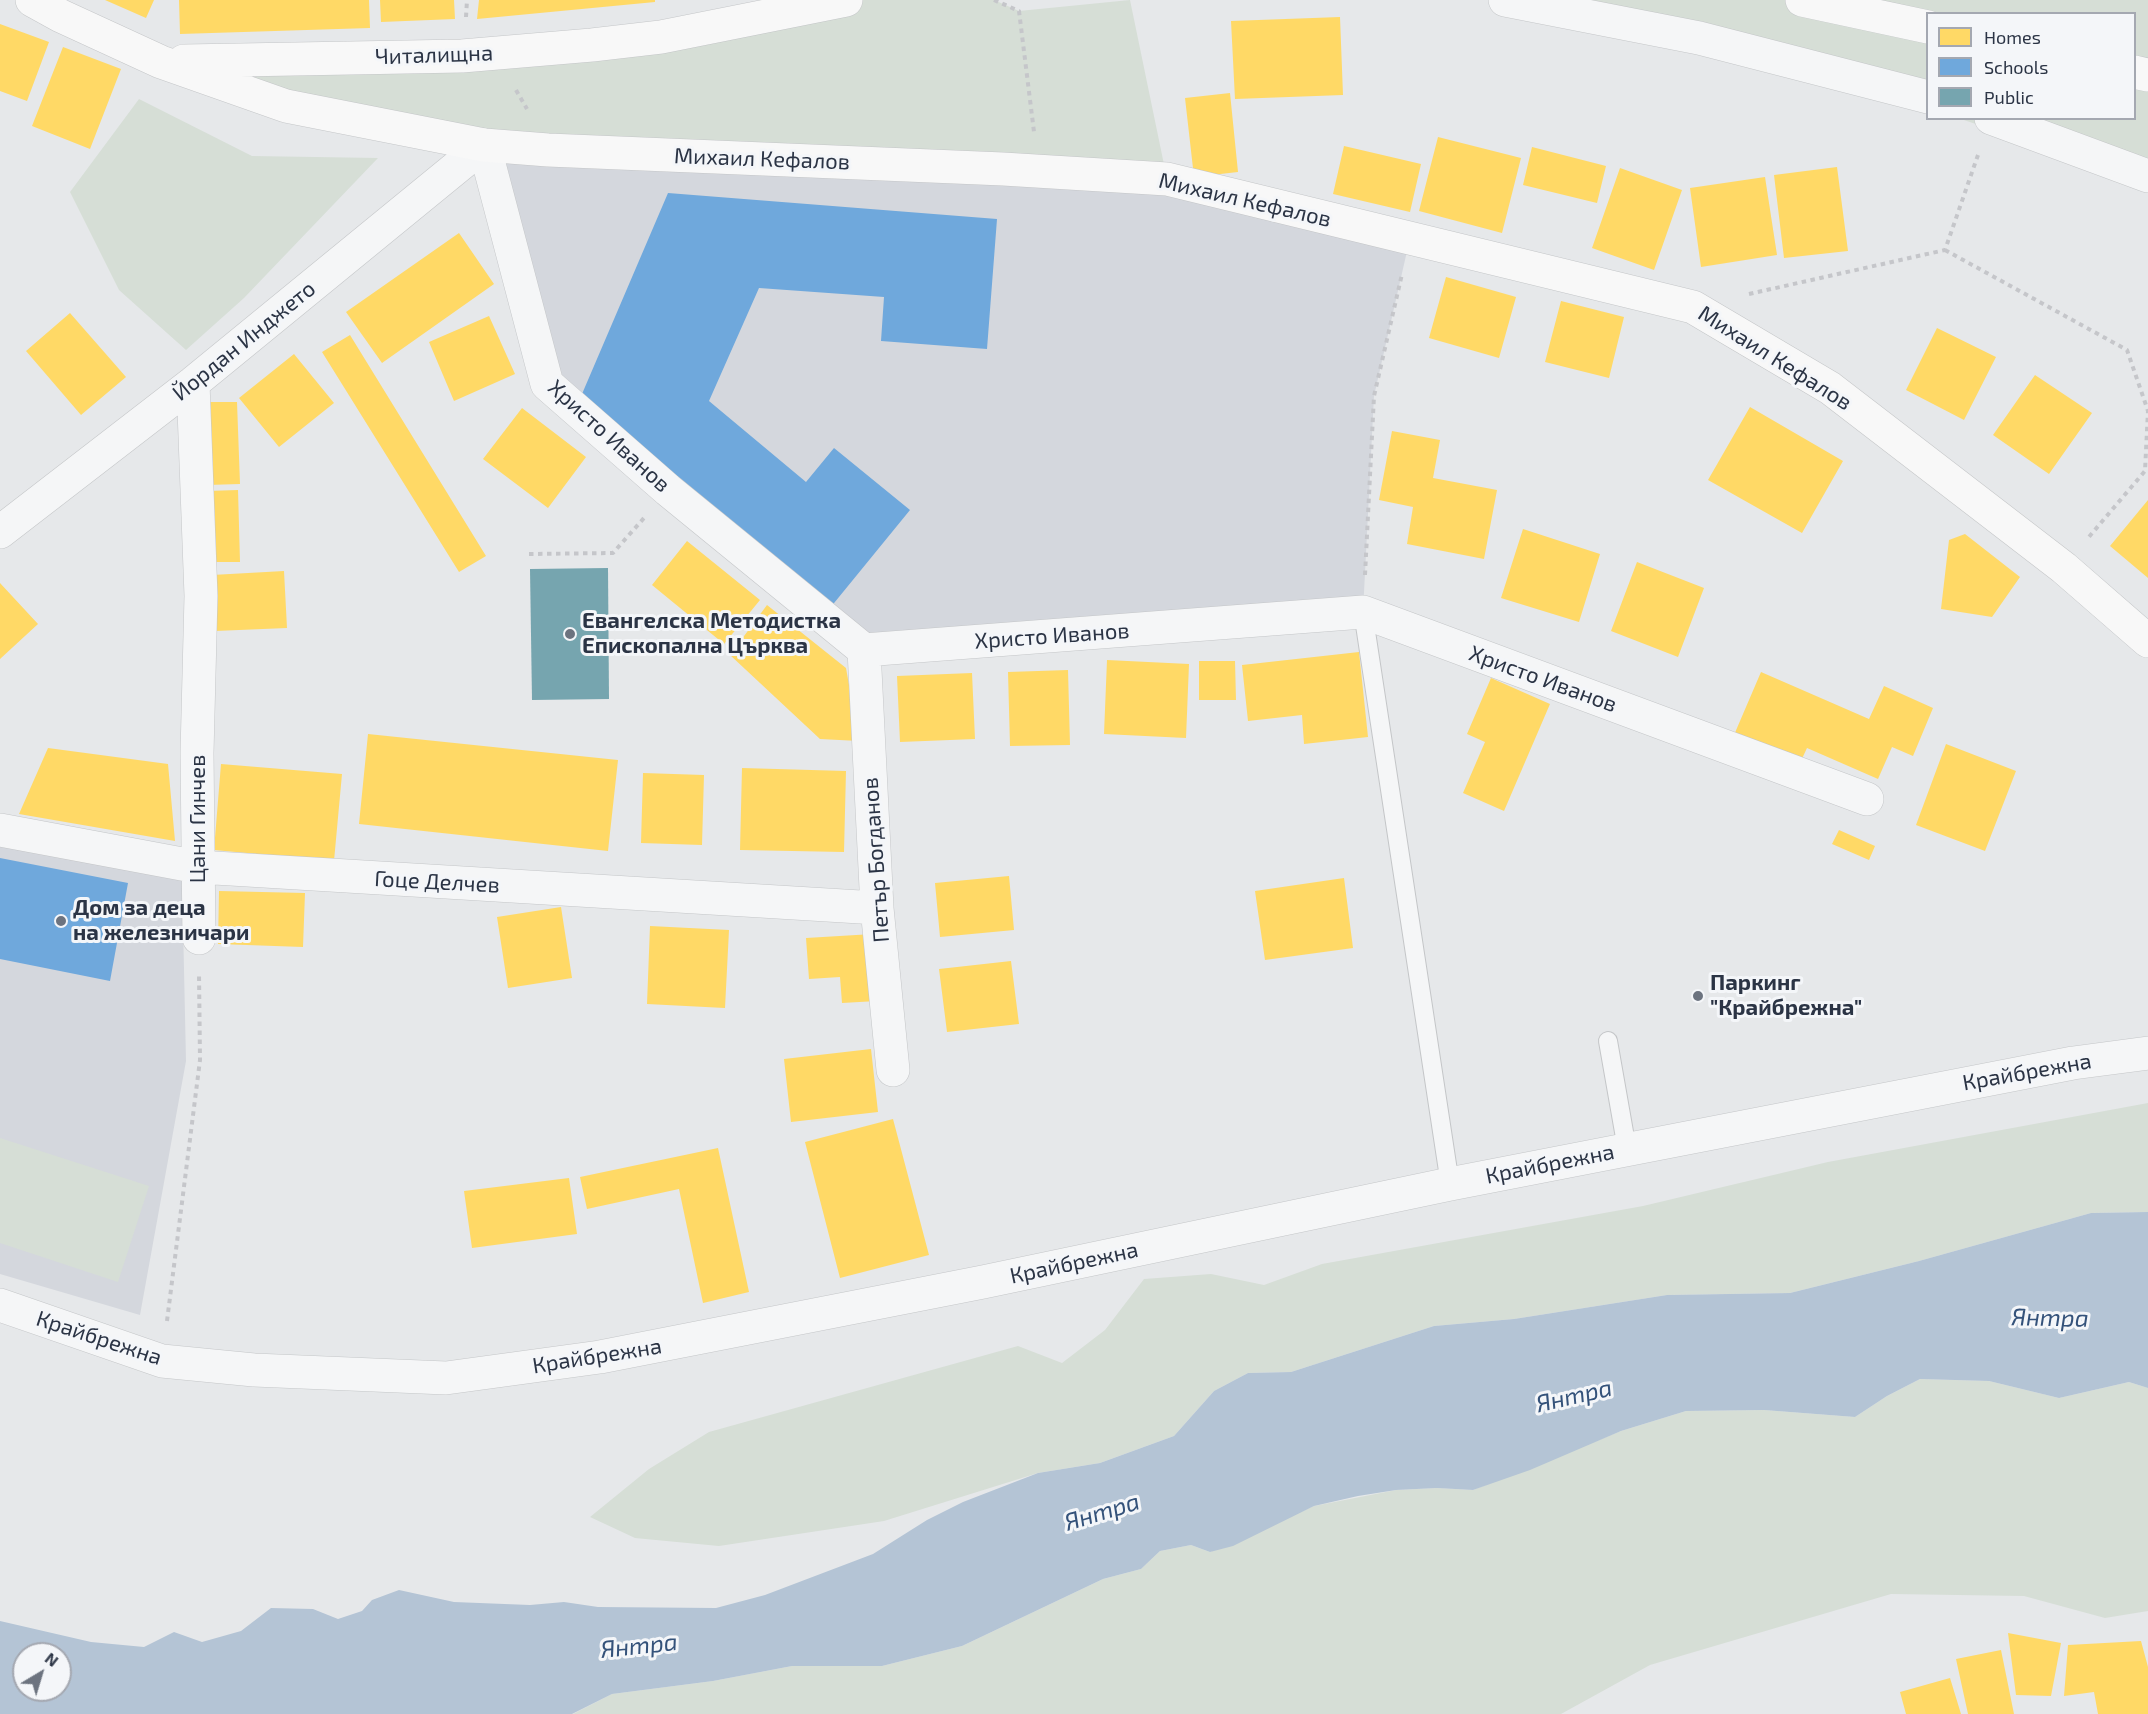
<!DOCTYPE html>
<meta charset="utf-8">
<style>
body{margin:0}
#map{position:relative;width:2148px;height:1714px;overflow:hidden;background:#e6e8ea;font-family:"Exo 2",sans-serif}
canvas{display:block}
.legend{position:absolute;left:1926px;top:12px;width:210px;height:108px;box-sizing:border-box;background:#f4f6f9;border:2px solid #a4a8b1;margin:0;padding:8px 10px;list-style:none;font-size:18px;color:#2b3445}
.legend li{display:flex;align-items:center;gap:12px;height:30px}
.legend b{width:30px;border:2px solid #a4a8b1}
.north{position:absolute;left:12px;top:1642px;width:60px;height:60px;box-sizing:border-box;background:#f4f6f9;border:2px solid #a4a8b1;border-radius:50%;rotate:38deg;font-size:16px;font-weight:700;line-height:24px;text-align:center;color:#2b3445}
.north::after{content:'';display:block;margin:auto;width:21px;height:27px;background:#6c737f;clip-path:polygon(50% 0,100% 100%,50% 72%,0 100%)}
</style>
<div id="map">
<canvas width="2148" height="1714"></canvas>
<ul class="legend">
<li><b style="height:16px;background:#ffd966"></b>Homes</li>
<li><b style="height:16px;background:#6fa8dc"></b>Schools</li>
<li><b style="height:16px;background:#76a5af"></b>Public</li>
</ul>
<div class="north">N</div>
</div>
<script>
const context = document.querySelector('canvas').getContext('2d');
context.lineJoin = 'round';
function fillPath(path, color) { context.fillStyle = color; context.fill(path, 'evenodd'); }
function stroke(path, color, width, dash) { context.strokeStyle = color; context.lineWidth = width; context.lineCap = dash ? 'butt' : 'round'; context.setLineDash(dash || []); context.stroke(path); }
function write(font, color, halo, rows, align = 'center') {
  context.font = font + ' "Exo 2",sans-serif'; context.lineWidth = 6; context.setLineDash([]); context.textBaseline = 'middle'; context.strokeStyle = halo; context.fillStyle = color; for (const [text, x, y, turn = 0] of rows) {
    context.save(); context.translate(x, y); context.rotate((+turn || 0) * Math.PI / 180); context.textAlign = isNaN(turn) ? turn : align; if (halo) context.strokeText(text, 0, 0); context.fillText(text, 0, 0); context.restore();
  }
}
fillPath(new Path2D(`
 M484,145l683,34 243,59 -36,158 -11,216 -499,38 -317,-266z
 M0,842l182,36 4,183 -46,254 -140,-41z`), '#d4d7dd');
fillPath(new Path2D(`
 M797,0h197l25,11 111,-11 37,179 -619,-29 -387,-88 301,-6z
 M1495,0h653v183l-187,-64 173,-1v-104h-206l-1,92z
 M139,99l113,57 126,2 -134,140 -58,52 -67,-60 -49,-98z
 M2148,1103v109l-57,1 -172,48 -129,32 -123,2 -153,24 -80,7 -143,46 -43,1 -34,18 -40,45 -74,27 -62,10 -154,48 -165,25 -84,-8 -45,-21 59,-48 60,-37 309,-86 44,17 43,-33 39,-51 67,-5 53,11 58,-21 321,-58 185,-44z
 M0,1138l149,48 -31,96 -118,-39z
 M1920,1379l69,2 70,17 70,-16 19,6v223l-43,7 -81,-22 -133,-2 -241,71 -89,49h-988l39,-20 101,-13 79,-15h90l80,-20 141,-67 38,-10 19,-18 31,-6 19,7 104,-46 82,-16 41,-2 36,2 148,-59 65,-20 78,-1 91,7 32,-21z`), '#d6ded6');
fillPath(new Path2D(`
 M2148,1212v176l-19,-6 -70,16 -70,-17 -69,-2 -33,17 -32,21 -91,-7 -78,1 -65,20 -91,39 -57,20 -36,-2 -41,2 -38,6 -44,10 -81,40 -23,6 -19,-7 -31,6 -19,18 -38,10 -141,67 -80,20h-90l-79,15 -101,13 -40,20h-572v-93l91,21 53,5 30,-15 28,10 39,-11 30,-23 42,1 25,10 24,-8 10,-11 27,-10 55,12 76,3 34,-3 34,5 118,1 49,-13 108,-41 54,-34 36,-18 75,-29 62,-10 74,-27 40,-45 34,-18 43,-1 143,-46 80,-7 153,-24 123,-2 129,-32 172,-48zM24,1654h36v36h-36z`), '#b4c4d5');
fillPath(new Path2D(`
 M105,0h49l-8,18z
 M179,0h190l1,28 -190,6z
 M380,0h74l1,19 -74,3z
 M479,0h176v2l-178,17z
 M1340,17l3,78 -108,4 -4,-78z
 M0,24l49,18 -22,59 -27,-10z
 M63,47l58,22 -31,80 -58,-23z
 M1230,93l8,79 -44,5 -9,-79z
 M1438,137l83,21 -19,75 -83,-22z
 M1344,146l77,18 -11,48 -77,-18z
 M1532,147l74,19 -9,37 -74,-18z
 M1837,167l11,84 -64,7 -10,-83z
 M1620,168l62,22 -28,80 -62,-22z
 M1765,177l12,78 -76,12 -11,-79z
 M459,233l35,51 -112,79 -36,-51z
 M1446,277l70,20 -17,61 -70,-20z
 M1561,301l63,16 -15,61 -64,-16z
 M70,313l56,64 -45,38 -55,-64z
 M489,316l26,58 -61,27 -25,-59z
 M1937,328l59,29 -32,63 -58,-30z
 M350,335l136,221 -27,16 -137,-220z
 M294,354l40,49 -55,44 -40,-49z
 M2035,375l57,38 -43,61 -56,-39z
 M204,402h33l3,82 -33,1z
 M1750,407l93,54 -41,72 -94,-53z
 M522,408l64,49 -38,51 -65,-49z
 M1392,431l48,9 -7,38 64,12 -13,69 -77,-15 6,-37 -34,-7z
 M238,490l2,72h-31l-2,-71z
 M2148,500v78l-38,-32z
 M1523,529l77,25 -21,68 -78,-24z
 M1965,534l55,43 -28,40 -51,-8 8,-69z
 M687,541l73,59 -36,44 -72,-59z
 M1637,562l67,26 -26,69 -67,-26z
 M284,571l3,57 -72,3 -3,-56z
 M0,583l38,41 -38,35z
 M767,605l79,63 13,73 -39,-2 -90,-84z
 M1359,652l9,85 -64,7 -2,-29 -54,6 -6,-56z
 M1107,660l82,4 -3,74 -82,-4z
 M1199,661h36l1,39h-37z
 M1068,670l2,75 -60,1 -2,-74z
 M1761,672l108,47 15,-33 49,22 -20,48 -21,-9 -14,32 -71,-31 -7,15 -66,-28z
 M972,673l3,66 -75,3 -3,-66z
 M1491,678l59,26 -46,107 -41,-18 22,-51 -18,-8z
 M368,734l250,26 -10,91 -249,-27z
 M1946,744l70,27 -31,80 -69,-26z
 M48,748l120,16 7,77 -156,-27z
 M221,764l121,10 -8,87 -120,-11z
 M742,768l104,3 -2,81 -104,-2z
 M643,773l61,2 -2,70 -61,-2z
 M1839,830l36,16 -6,14 -37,-16z
 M1009,876l5,54 -74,7 -5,-54z
 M1344,878l9,70 -88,12 -10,-69z
 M219,891l86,2 -2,54 -85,-3z
 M561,907l11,71 -64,10 -11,-71z
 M650,926l79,4 -4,78 -78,-4z
 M873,934l4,67 -35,2 -2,-26 -31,2 -3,-41z
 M1011,961l8,63 -72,8 -8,-63z
 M871,1049l7,63 -87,10 -7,-63z
 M893,1119l36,136 -89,23 -35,-136z
 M718,1148l31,144 -46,11 -24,-114 -92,20 -7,-32z
 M569,1178l8,56 -105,14 -8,-57z
 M2008,1633l53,10 -10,53 -35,-1z
 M2141,1641l7,26v47h-50l-4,-22 -30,4 4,-51z
 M2001,1650l13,64h-46l-12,-55z
 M1950,1678l11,36h-55l-6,-22z`), '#ffd966');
fillPath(new Path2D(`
 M668,193l329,26 -10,130 -106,-8 3,-44 -125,-9 -50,113 97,81 28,-34 76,62 -80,98 -251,-207z
 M0,858l128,25 -18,98 -110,-22z`), '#6fa8dc');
fillPath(new Path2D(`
 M608,568l1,131 -77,1 -2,-131z`), '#76a5af');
const lane = new Path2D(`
 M1363,612l87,572
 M1608,1041l19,108`);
const street = new Path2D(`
 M1505,0l194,38 229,59
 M1991,118l157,58
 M193,383l8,213 -4,157 2,185
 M0,532l193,-149 291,-238 63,239 121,106 196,160 499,-38 504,187
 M864,650l13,258 16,162
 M0,830l198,37 679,41
 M0,1305l162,56 92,9 192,8 154,-21 383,-75 467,-98 623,-121 75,-10`);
const secondary = new Path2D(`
 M32,0l29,16 100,46 125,44 198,39 64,5 455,19 164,10 526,128 137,81 234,180 84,73
 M1802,0l126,27
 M184,61l278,-5 130,-11 69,-8 185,-37
 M2134,72l14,3`);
stroke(lane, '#c4c6c8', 20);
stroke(street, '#c4c6c8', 34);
stroke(secondary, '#c4c6c8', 34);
stroke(new Path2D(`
 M994,0l25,11 15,121
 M466,17l1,-17
 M516,90l11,19
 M1945,250l182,100 21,61 -3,60 -57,67
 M1749,294l196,-44 33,-95
 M529,554l84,-1 31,-35
 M1365,575l9,-179 28,-122
 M167,1321l33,-261 -1,-86`), '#c5c6ca', 4, [4.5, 4.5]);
stroke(lane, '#f5f6f7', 18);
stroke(street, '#f5f6f7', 33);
stroke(secondary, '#f8f8f8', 33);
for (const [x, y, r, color] of [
 [570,634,6,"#6c737f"],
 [61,921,6,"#6c737f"],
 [1698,996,6,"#6c737f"]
]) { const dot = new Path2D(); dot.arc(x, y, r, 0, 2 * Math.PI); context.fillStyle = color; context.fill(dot); stroke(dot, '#f4f6f9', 2); }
write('22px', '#2b3445', '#f4f6f9', [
 ["Читалищна",434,55,-2],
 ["Михаил Кефалов",762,159,2],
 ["Михаил Кефалов",1245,200,13],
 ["Йордан Инджето",244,341,-39],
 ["Михаил Кефалов",1775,358,32],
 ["Христо Иванов",609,436,42],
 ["Христо Иванов",1052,636,-4],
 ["Христо Иванов",1543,679,20],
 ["Цани Гинчев",198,819,-90],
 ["Петър Богданов",876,860,-94],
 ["Гоце Делчев",437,882,3],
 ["Крайбрежна",2027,1072,-10],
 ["Крайбрежна",1550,1164,-11],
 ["Крайбрежна",1074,1263,-12],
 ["Крайбрежна",99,1338,18],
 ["Крайбрежна",597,1356,-9]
]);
write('bold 22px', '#2b3445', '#f4f6f9', [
 ["Евангелска Методистка",582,621],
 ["Епископална Църква",582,646],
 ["Дом за деца",73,908],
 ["на железничари",73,933],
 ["Паркинг",1710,983],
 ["\"Крайбрежна\"",1710,1008]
], 'left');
write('italic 24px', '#34527a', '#f4f6f9', [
 ["Янтра",2050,1318,1],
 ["Янтра",1574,1396,-13],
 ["Янтра",1102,1512,-17],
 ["Янтра",639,1646,-6]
]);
</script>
